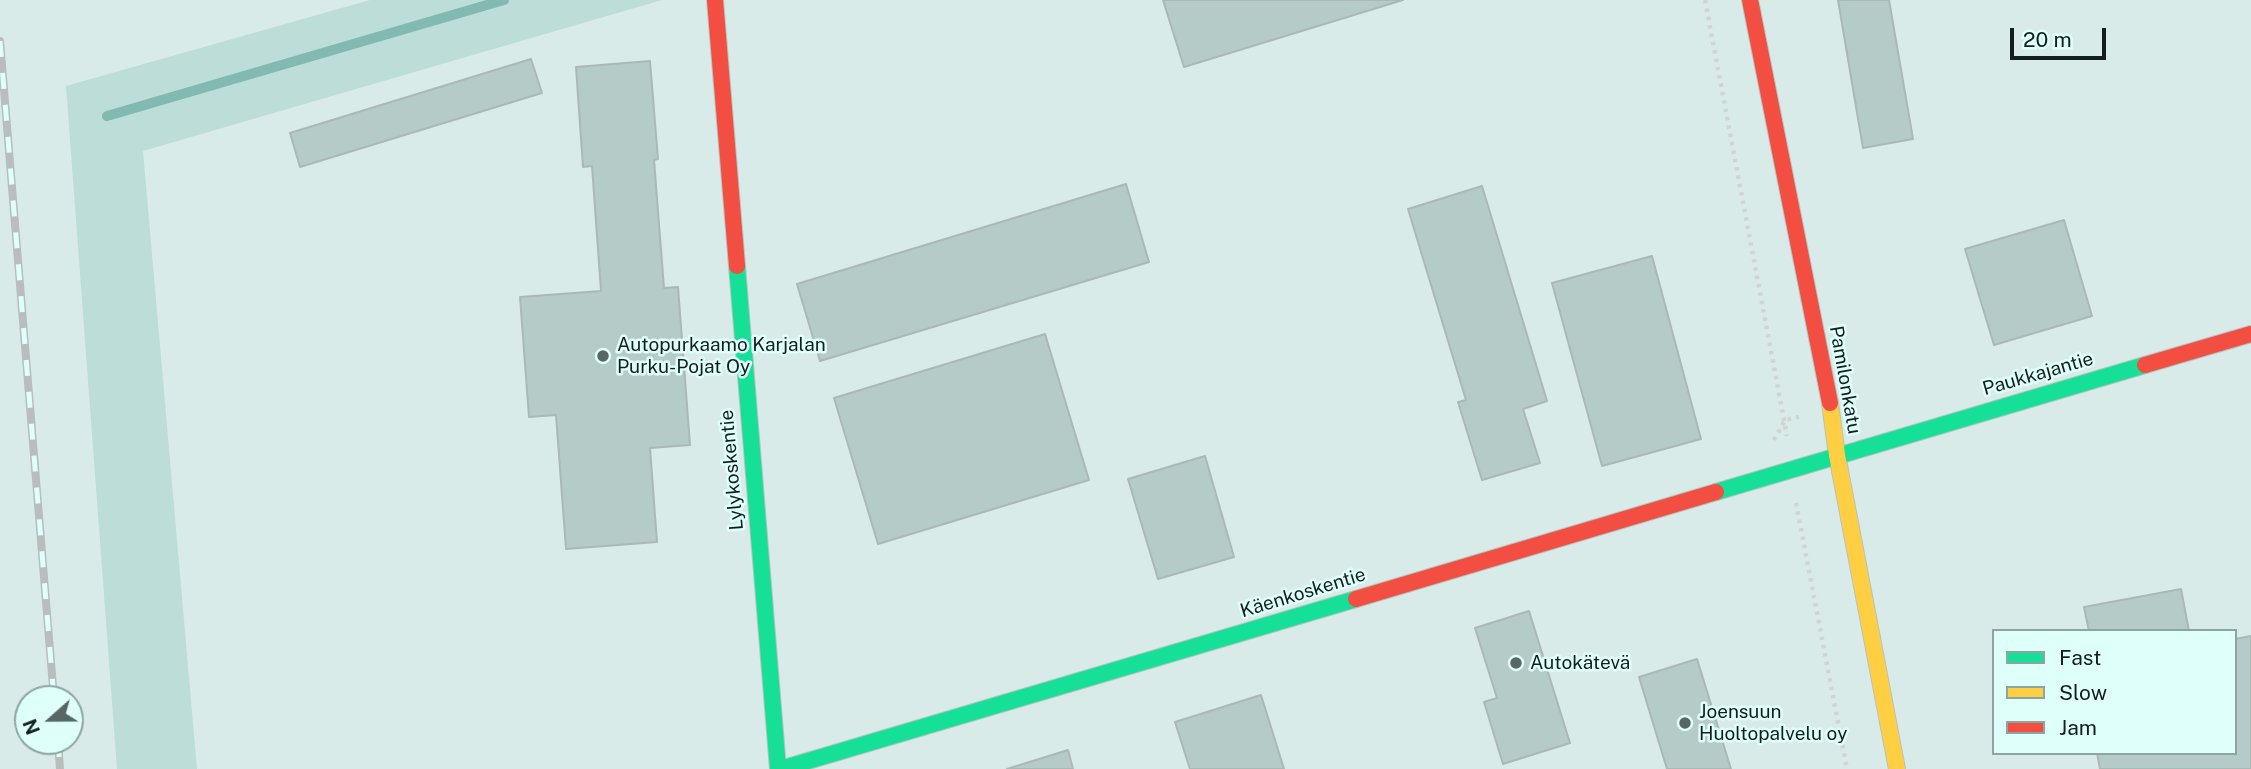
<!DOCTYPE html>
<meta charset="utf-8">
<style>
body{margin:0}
#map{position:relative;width:2251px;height:769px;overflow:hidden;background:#d9ebe8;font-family:"Public Sans",sans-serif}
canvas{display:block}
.legend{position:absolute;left:1992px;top:629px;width:245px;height:126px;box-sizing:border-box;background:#dffffa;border:2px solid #8da5a2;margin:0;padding:9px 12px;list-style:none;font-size:21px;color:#131f1d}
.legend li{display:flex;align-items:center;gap:14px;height:35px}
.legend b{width:35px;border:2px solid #8da5a2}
.north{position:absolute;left:14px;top:685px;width:70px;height:70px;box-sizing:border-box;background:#dffffa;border:2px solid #8da5a2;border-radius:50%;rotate:249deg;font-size:19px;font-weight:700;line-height:28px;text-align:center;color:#131f1d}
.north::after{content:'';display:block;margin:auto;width:24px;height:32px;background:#586664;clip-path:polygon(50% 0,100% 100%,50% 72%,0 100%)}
.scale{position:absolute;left:2010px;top:28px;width:96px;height:32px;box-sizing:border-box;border:4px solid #131f1d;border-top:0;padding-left:9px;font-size:21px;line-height:24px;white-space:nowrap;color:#131f1d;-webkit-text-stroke:5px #dffffa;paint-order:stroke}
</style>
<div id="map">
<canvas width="2251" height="769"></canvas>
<ul class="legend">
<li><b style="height:9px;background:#16e098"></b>Fast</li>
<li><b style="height:9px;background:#ffcf43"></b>Slow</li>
<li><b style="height:9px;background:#f24e42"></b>Jam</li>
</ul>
<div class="north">N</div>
<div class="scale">20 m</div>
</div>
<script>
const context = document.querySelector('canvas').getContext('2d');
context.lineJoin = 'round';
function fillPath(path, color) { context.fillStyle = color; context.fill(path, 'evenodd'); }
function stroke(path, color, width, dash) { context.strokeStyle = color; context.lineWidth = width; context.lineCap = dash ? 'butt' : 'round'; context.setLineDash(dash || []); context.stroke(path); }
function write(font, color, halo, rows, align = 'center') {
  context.font = font + ' "Public Sans",sans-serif'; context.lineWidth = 5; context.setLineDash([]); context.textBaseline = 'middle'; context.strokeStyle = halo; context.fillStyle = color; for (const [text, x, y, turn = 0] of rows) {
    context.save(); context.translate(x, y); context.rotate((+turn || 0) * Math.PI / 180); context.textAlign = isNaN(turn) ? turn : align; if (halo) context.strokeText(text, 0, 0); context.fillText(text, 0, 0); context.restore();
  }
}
fillPath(new Path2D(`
 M370,0h292l-519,151 54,618h-80l-51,-683z`), '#bcddd8');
stroke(new Path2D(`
 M107,116l397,-116`), '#82bab2', 10);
const building = new Path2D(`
 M1163,0h240l-219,67z
 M1838,0h51l24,139 -50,9z
 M531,59l11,34 -242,74 -10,-34z
 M650,61l8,98 -4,1 10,128 14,-1 12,158 -40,3 7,94 -91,7 -10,-134 -27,2 -9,-120 81,-6 -9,-125 -9,1 -7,-100z
 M1126,184l23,78 -329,99 -23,-77z
 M1482,186l65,215 -24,8 17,54 -58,17 -24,-78 8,-2 -58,-191z
 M2064,220l28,96 -98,29 -29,-96z
 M1652,256l49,183 -99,27 -50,-183z
 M1045,334l44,146 -211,64 -44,-146z
 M1205,456l29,101 -76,22 -30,-100z
 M2181,589l8,42h-100l-5,-24z
 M1529,611l41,132 -67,21 -19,-62 13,-4 -22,-70z
 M2251,636v133h-151l-3,-16h138v-114z
 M1697,659l34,110h-64l-28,-92z
 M1261,695l23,74h-94l-15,-47z
 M1068,750l5,19h-66z`);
fillPath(building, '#b5cbc8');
stroke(building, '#aab8b6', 2);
const fast = new Path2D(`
 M737,266l41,503
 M1716,492l429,-127
 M781,769l575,-170`);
const slow = new Path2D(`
 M1830,403l7,52 60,314`);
const jam = new Path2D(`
 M715,0l22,266
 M1750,0l80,403
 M2145,365l106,-31
 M1356,599l360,-107`);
stroke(fast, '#b5c3c0', 18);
stroke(slow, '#b5c3c0', 18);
stroke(jam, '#b5c3c0', 18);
stroke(new Path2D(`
 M1705,0l82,436
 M1774,440l11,-20 14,-3
 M1796,503l51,266`), '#d0d5d4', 4.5, [3.5, 5]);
stroke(fast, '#16e098', 16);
stroke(slow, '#ffcf43', 16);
stroke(jam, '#f24e42', 16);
const rail = new Path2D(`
 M0,41l54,658
 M58,741l2,28`);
stroke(rail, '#b9bdbd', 8);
stroke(rail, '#dffffa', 5, [16]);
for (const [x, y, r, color] of [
 [603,356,7,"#586664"],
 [1516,663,7,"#586664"],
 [1685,723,7,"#586664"]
]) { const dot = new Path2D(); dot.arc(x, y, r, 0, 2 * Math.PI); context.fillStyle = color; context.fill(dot); stroke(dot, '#dffffa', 2.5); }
write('19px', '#131f1d', '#dffffa', [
 ["Autopurkaamo Karjalan",617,345],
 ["Purku-Pojat Oy",617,367],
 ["Autokätevä",1530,663],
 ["Joensuun",1699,712],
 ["Huoltopalvelu oy",1699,734]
], 'left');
write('19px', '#131f1d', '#dffffa', [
 ["Paukkajantie",2038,374,-16],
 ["Pamilonkatu",1845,380,80],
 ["Lylykoskentie",732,470,-95],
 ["Käenkoskentie",1303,593,-17]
]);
</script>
